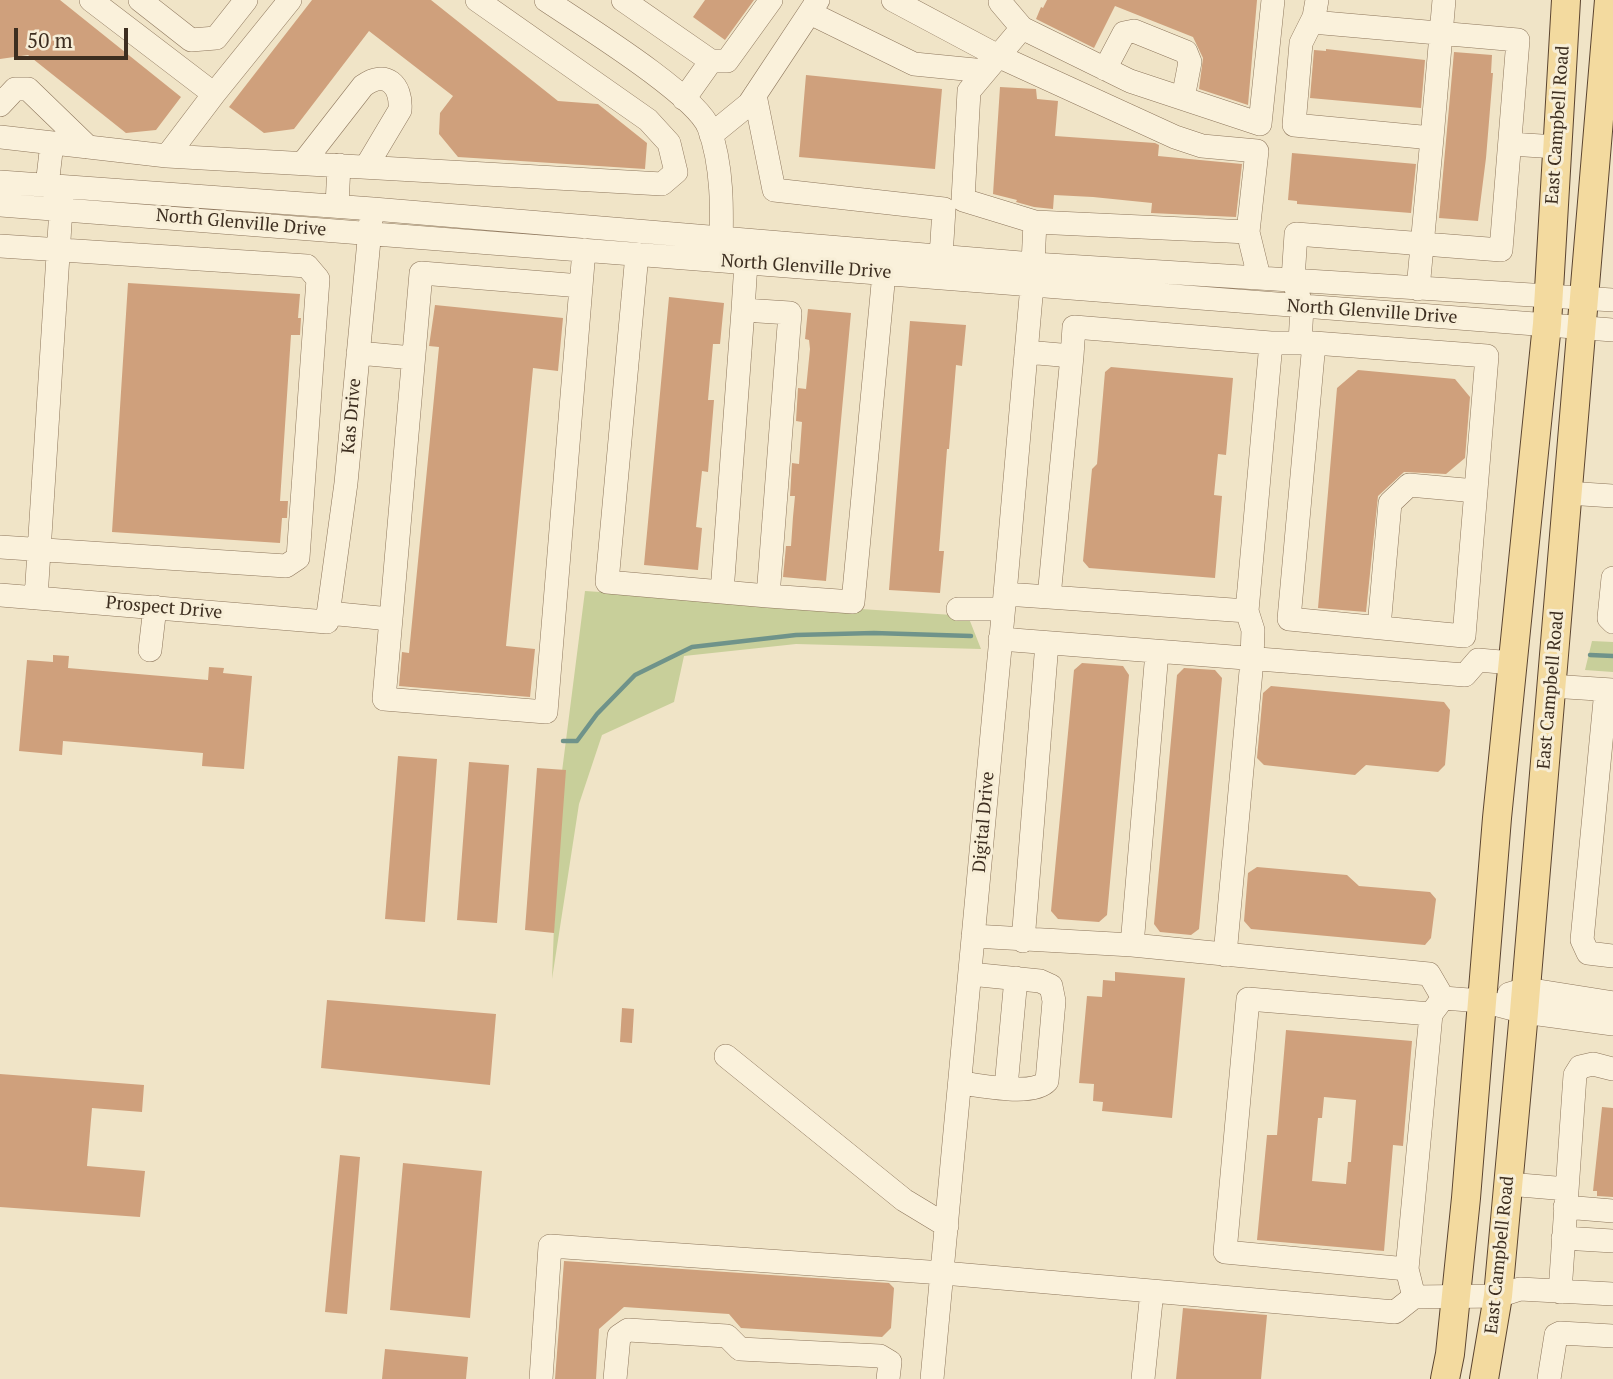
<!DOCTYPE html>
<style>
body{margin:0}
#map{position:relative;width:1613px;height:1379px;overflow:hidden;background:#f0e4c7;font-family:"PT Serif",serif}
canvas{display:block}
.scale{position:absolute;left:14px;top:28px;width:114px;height:32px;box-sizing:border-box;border:4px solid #3d2e20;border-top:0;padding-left:9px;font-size:21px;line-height:24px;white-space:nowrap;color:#3d2e20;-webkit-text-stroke:5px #f7eed7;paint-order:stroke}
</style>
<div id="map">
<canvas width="1613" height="1379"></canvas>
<div class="scale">50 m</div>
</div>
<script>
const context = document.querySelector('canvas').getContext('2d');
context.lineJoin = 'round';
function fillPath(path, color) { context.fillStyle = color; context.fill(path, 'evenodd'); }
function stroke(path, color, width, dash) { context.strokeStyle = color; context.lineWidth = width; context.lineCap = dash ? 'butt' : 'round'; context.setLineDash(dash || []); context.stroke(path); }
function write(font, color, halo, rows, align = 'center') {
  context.font = font + ' "PT Serif",serif'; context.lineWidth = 6; context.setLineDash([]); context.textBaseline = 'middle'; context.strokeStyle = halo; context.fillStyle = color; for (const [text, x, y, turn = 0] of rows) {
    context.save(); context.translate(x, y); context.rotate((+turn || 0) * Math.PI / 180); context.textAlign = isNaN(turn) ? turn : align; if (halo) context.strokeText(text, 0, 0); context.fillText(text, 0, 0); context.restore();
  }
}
fillPath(new Path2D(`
 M585,591l383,25 13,33 -185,-5 -112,12 -10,46 -72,33 -23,69 -27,175 7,-184z
 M1592,641l21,1v30l-28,-2z`), '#c8cf9a');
stroke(new Path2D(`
 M1590,655l23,1
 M563,741h14l20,-27 38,-39 57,-28 104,-12 78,-2 97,3`), '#6f938a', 4.5);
fillPath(new Path2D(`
 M0,0h60l121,97 -25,33 -30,3 -98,-78 -28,4z
 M312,0h119l127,101 40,3 49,39 -2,26 -187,-12 -19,-23 1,-21 13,-17 -84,-65 -75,98 -30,4 -35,-26z
 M705,0h49l-29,40 -32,-23z
 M1047,0h210l-9,105 -49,-16 4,-31 -10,-21 -78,-31 -21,42 -58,-29 5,-12 2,1z
 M1326,49l99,11 -4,48 -111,-10 4,-48 12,1z
 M1454,52l38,3 -1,18h2l-7,85 -8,63 -39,-3z
 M806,75l136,14 -7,80 -136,-12z
 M1000,87l36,2 1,10 21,2 -3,35 100,7 4,2 -1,11 84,8 -6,53 -85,-4 1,-10 -59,-6 -39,-2 -1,14 -19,-2 -18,-5 1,-2 -24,-6z
 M1292,153l124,11 -5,49 -114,-9v-3l-9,-1z
 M128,283l172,11 -2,24h3l-1,17h-9l-11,166h8l-1,17h-5l-2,25 -168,-11z
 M669,297l55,6 -4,41h-7l-5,56h6l-6,72 -6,-1 -6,56 6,1 -4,42 -54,-5z
 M435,305l128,13 -5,53 -25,-3 -27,278 29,3 -5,48 -131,-11 3,-34 7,1 30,-306 -10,-1z
 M808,309l43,4 -25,268 -43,-4 3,-31h5l2,-29 2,-21h-5l2,-33 7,1 3,-42 -6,-1 2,-33 8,1 4,-40 -1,-9 -4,-1z
 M910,321l56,4 -4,41 -6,-1 -7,84h-2l-8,102h5l-4,42 -51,-3z
 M1111,367l122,11 -7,77 -8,-1 -4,41 8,1 -7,82 -126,-10 -6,-7 9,-92 5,-5 8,-92z
 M1358,370l97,9 15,18 -5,61 -19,16 -42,-2 -26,24 -12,116 -48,-4 19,-220z
 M53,655l16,1 -1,12 140,12 1,-13 15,1 -1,5 29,3 -8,93 -42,-3 1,-13 -140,-12 -1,14 -43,-4 8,-91 26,2z
 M1082,663l41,3 6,9 -22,240 -8,7 -41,-3 -7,-8 23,-241z
 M1184,668l31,2 7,8 -23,251 -8,6 -31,-3 -6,-8 23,-249z
 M1271,686l173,16 6,8 -5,55 -7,7 -72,-7 -11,10 -91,-10 -7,-7 6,-65z
 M398,756l39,3 -12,163 -40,-3z
 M469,762l40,3 -12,158 -40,-3z
 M537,768l29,2 -12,163 -29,-3z
 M1257,867l90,8 12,11 71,6 6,7 -5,39 -6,7 -174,-16 -7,-8 4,-48z
 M1115,972l70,6 -13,140 -70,-7 1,-9 -10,-1 1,-17 -15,-1 8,-87 15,1 1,-17 12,1z
 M327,1000l169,14 -6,71 -169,-17z
 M622,1008l12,1 -2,34 -12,-1z
 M1286,1030l126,11 -9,105 -10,-1 -9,106 -127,-11 10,-105h10zM1324,1097l32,3 -5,62h-3l-2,22 -34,-3 6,-63h4z
 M0,1074l144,11 -2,27 -50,-4 -5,58 58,5 -5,46 -140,-10z
 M1602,1107l11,1v89l-16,-1v-5h-4z
 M340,1155l20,2 -13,157 -22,-2z
 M403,1163l79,8 -12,147 -80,-8z
 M564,1261l325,22 5,5 -3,40 -9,9 -141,-9 -12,-14 -105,-7 -25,22 -3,50h-41z
 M1183,1308l84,7 -6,64h-85z
 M385,1349l83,8 -2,22h-84z`), '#cfa07c');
const minor = new Path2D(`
 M91,0l123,94 76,-94
 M140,0l51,40 25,-2 30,-38
 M546,0c34,23 151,95 163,128 14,38 13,83 12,123
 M623,0l88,61h16l44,-61
 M893,0l105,56 177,81 27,9 55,5 -9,81 -213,-10
 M1002,0l-2,2 22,26 108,53 130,43 13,-124
 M1317,0l-3,17 -13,26 -7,82 138,13 -14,151
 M810,13l104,51 71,7
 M1105,69l19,-36 10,-2 52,21 4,10 -7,36
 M755,95l19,95 170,19 -3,48
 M684,99l27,-38
 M0,105l15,-16h13l60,58
 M711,135l38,-31 69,-104
 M0,137l167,19 495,28 14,-12 -7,-29 -21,-23 -171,-120
 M1432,138l12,-138
 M1510,144l47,3
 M167,156l47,-62
 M303,163l60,-77c23,-17 39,-1 37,24l-34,57
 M0,182l373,27 660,55 580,36
 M47,186l5,-43
 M0,205l1613,125
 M337,206l2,-41
 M1248,232l11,45
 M0,246l307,20 11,13 -20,279 -12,8 -286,-19
 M637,254l-30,328 161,14 22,-283 -47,-3 -21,282
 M581,286l-160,-13 -37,426 162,13 38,-462
 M743,310l4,-63
 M1271,343h43l-25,276 175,17 23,-280 -173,-13
 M1300,343l2,-36 -9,-28 3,-45 205,16 17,-210 -206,-18
 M358,353l55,5
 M1567,493l46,3
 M1613,578l-4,40 4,4
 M1005,594l44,3 23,-241 -46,-4
 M0,595l327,27 19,-139 25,-264
 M768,596l85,6 31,-329
 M1049,597l198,14 24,-268 -197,-16 -2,29
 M36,598l26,-405
 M958,609h45
 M328,613l62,6
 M1379,627l11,-124 19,-18 67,6
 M1000,639l465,36 13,-15 34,3
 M150,650l5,-43
 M1551,686l62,4
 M1606,690l-24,250 6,13 25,3
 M973,936l159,9 297,29 14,24 39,3 42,11 89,12
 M1023,941l24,-298
 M1132,945l25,-293
 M1225,955l27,-295 1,-30 -6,-19
 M1509,994l17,-5 87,14
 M726,1056l178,144 43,26
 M960,1083c21,2 73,14 87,-2l7,-80 -3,-15 -11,-5 -70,-7
 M1006,1087l10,-109
 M1508,1184l59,5
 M1565,1207l48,4
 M1563,1238l50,3
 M1407,1269l24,-255
 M1560,1292l15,-217 5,-8 13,-3 20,5
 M1414,1297l-7,-28 -182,-17 23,-253 183,15 12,-16
 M541,1379l9,-133 393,27 452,39 19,-15 84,-1 22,-7 93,5
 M615,1379l4,-43 9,-6 99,6 13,13 140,7 10,6 -2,17
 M932,1379l73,-785 27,-309 3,-63 -72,-22 6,-109 53,-63
 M1143,1379l9,-88
 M1549,1379l7,-44 4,-2 53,3`);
const major = new Path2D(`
 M1445,1379l5,-25 16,-156 31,-380 50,-494 19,-324
 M1484,1379l14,-83 26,-284 85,-1012`);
stroke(minor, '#8d765c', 24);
stroke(major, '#5b4430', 30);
stroke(minor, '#faf1db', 23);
stroke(major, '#f3da9f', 28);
write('18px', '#3d2e20', '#f7eed7', [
 ["East Campbell Road",1558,125,-86],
 ["North Glenville Drive",241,223,5],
 ["North Glenville Drive",806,267,4],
 ["North Glenville Drive",1372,312,4],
 ["Kas Drive",352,416,-85],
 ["Prospect Drive",164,608,5],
 ["East Campbell Road",1551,690,-85],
 ["Digital Drive",984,822,-85],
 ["East Campbell Road",1500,1255,-84]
]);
</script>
